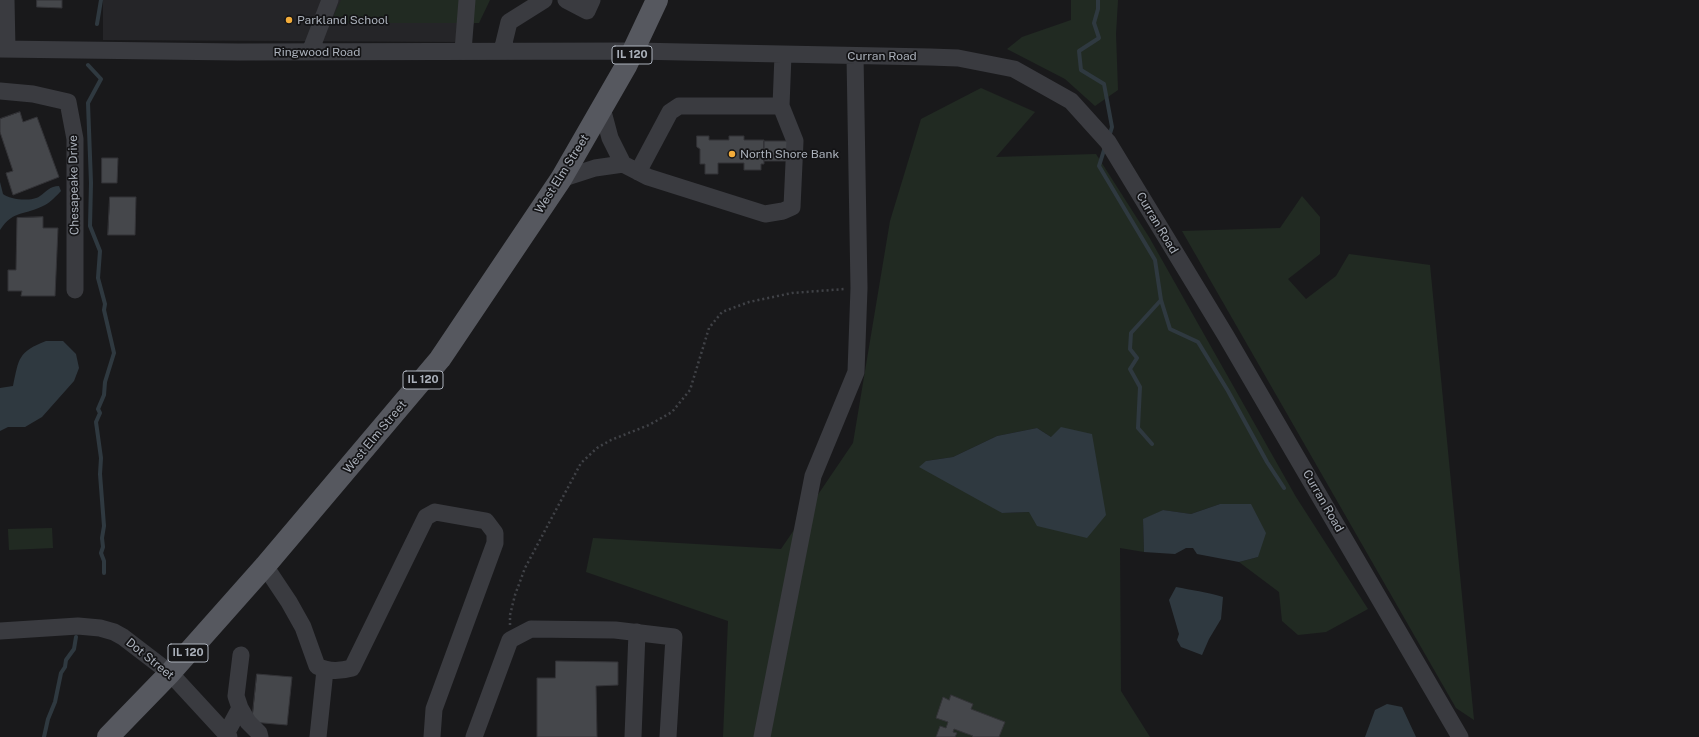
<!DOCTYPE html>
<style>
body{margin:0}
canvas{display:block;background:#19191b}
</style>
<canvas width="1699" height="737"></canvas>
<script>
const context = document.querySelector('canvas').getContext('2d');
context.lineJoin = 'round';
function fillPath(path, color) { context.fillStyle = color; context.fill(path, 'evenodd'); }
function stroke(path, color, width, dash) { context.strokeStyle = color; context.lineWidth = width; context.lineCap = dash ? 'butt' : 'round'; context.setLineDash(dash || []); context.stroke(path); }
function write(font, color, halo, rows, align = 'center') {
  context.font = font + ' "Public Sans",sans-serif'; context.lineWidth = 3.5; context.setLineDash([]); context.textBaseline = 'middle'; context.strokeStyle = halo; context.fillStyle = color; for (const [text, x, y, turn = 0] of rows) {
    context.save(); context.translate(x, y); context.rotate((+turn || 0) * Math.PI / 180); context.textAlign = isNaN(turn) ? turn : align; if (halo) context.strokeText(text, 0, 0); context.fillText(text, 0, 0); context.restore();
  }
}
fillPath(new Path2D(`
 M103,0h382l-20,42 -362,-2z`), '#252528');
fillPath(new Path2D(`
 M341,0h149l-11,23h-145v-8z
 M1071,0h47l-2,34 2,56 -23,16 -30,-27 -58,-30 15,-12 49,-17z
 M981,88l54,24 -39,45 100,-3 53,83 147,260 72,112 -42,23 -28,3 -16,-14 -3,-29 -40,-30 19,-5 -38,-53 -29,10 -28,-4 -20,10 1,32 -24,-4 1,143 29,46h-427l5,-116 -142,-49 7,-34 188,11 72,-106 37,-222 31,-102zM1037,428l14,9 -22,75 -27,1 -76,-52 27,-4 44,-21z
 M1302,196l18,21v37l-32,25 18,20 30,-23 13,-22 81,11 44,455 -18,-12 -274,-477 98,-3z
 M52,528l1,20 -44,2 -1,-21z`), '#212a22');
fillPath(new Path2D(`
 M0,182l3,12c7,6 29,8 37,2 6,-4 10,-10 19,-10l2,5c-5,5 -10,11 -16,14 -20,11 -31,4 -45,25z
 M46,341h17l13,13 3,14 -5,13 -32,36 -17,10h-17l-8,4v-43l13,-2c6,-28 5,-34 33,-45z
 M1061,427l31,7 14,81 -19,23 -50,-12 -8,-14 -27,1 -83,-46 7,-6 27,-4 44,-21 40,-8 14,9z
 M1220,504h31l15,29 -8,24 -19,5 -42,-8 -4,-6h-7l-11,6 -31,-2 -1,-33 20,-9 28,4z
 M1176,587c15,3 31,5 47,10l-2,22 -12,20 -7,16 -21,-8 -4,-7 2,-6 -10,-34z
 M1387,704l15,3 14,30h-51l10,-27z`), '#2f3940');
stroke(new Path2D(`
 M1098,0v9l-4,14 5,15 -20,13 2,19 23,14 8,43 -3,10
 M97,24l4,-24
 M88,65l13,14 -13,24 3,80 -1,43 10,25 -2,27 7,26 -1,6 10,43 -9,29 -1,13 -6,14 2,4 -4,9 5,36 -1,16 4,52 -2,12 1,9 -2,6 3,8v12
 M1105,147l-6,19 56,94 6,40 -30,33 -1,16 7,9 -7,11 10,18 -2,41 14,16
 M1161,300l9,29 28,13 30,49 39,71 17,26
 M44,737l4,-18 7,-17 6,-29 4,-6 1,-7 8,-11 2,-12`), '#2f3940', 4);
const building = new Path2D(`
 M37,0h25v8l-25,-1z
 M20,112l3,10 14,-5 22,60 -46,18 -7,-22 7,-2 -13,-39v-13z
 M697,136h12v4h20v-4h15v4h20v24h-3v6h-17v-7h-26v11h-13v-10h-5v-15l-3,-2z
 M764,141h27v20h-27z
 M102,158h16l-1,25h-15z
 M110,197h26l-1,38h-27z
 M43,217v11h15l-3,68h-34l1,-5h-14v-21h8l1,-52z
 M556,661l62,1v23l-22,1 1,51h-60v-59h18z
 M257,674l35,3 -5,48 -35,-3z
 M951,695l22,9 -2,5 34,13 -6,15h-27l1,-1 -19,-7 -1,3 4,1 -2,4h-19l4,-11 6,2 2,-6 -12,-4 7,-21 6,3z`);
fillPath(building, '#45474b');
stroke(building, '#333337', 1);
stroke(new Path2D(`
 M510,625v-10l5,-20 10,-27 56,-105 16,-15 14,-8 38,-15 23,-13 18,-22 19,-62 13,-16 27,-10 43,-9 53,-4`), '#404247', 2.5, [2, 3]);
stroke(new Path2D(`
 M6,0l1,49
 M566,0l21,11 5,-11
 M0,49l238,3 396,-1 296,6 28,1 56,11 57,32 37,41 118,194 234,401
 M463,51l4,-51
 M502,51l7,-29 35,-22
 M310,52l20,-52
 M0,91l33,3 35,8 7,37v151
 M602,108l8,30 13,26 25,13 117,37 18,-3 9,-4 3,-66 -14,-35 2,-51
 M638,172l32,-60 9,-6h102
 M561,179l34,-11 28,-4
 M265,566l24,36 14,25 14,39c11,6 24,5 35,2l74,-151 9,-5 51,9 9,12v10l-61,166 -2,28
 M0,631l78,-5 22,2 14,4 9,5 47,36 59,64
 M240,708l8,14 11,11 1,4
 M226,734l14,-26 -4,-12 5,-41
 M318,737l7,-67
 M474,737l36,-97 21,-11 84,1 59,7 -6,100
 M633,737l4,-105
 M762,737l51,-261 43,-104 3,-84 -4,-232`), '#3a3b40', 17);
stroke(new Path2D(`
 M108,737l62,-64 95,-107 175,-207 121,-180 65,-113 31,-66`), '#56585f', 22);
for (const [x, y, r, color] of [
 [289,20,4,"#f3ac3a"],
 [732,154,4,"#f3ac3a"]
]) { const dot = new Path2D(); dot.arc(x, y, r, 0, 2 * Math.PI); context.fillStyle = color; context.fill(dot); stroke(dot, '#141416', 1.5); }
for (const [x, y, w] of [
 [632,55,40],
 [423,380,40],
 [188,653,40]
]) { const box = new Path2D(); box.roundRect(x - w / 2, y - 9, w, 18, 3); context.fillStyle = '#141416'; context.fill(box); stroke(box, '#abb1bb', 1); }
write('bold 11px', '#abb1bb', null, [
 ["IL 120",632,55],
 ["IL 120",423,380],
 ["IL 120",188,653]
]);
write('12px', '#abb1bb', '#141416', [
 ["Parkland School",297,20],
 ["North Shore Bank",740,154]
], 'left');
write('12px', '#abb1bb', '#141416', [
 ["Ringwood Road",317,52],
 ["Curran Road",882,56],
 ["West Elm Street",562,174,-58],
 ["Chesapeake Drive",74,185,-91],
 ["Curran Road",1157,223,59],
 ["West Elm Street",375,437,-50],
 ["Curran Road",1323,501,60],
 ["Dot Street",150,659,39]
]);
</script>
